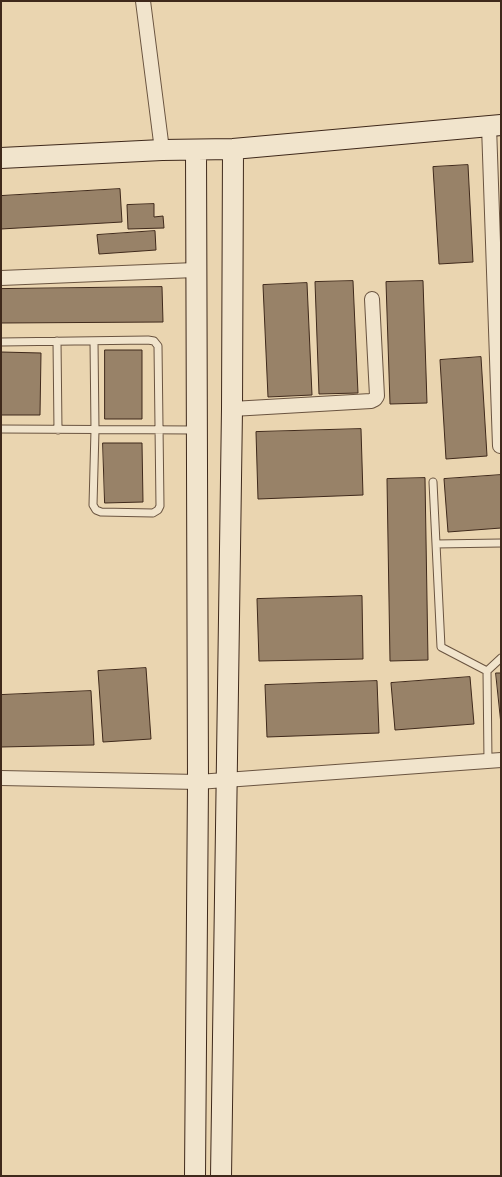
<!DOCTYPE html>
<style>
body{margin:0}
#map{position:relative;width:502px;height:1177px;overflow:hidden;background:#ead5b0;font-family:"Sorts Mill Goudy",serif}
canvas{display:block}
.frame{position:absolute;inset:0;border:2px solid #3f291b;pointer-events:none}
</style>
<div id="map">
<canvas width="502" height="1177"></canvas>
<div class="frame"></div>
</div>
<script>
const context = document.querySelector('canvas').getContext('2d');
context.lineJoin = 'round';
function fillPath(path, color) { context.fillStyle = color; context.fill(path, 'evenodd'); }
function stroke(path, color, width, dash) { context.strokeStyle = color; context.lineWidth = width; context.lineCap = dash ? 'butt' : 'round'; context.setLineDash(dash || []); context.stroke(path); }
const building = new Path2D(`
 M468,165l5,97 -34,2 -6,-97z
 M120,189l2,33 -121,7v-33z
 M154,204v13l9,-1 1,12 -36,1 -1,-24z
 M155,231l1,19 -57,4 -2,-19z
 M353,281l5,112 -39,1 -4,-112z
 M423,281l4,122 -37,1 -4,-122z
 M307,283l5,112 -44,2 -5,-112z
 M162,287l1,35 -162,1v-34z
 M105,350h37v69h-37z
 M1,352l40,1 -1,62h-39z
 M481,357l6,99 -41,3 -6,-99z
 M361,429l2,66 -105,4 -2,-67z
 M103,443h39l1,59 -38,1z
 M501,475v53l-53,4 -4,-53z
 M425,478l3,182 -38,1 -3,-182z
 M362,596l1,63 -104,2 -2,-62z
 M146,668l5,71 -48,3 -5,-71z
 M496,673h5v51z
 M470,677l4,47 -79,6 -4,-47z
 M377,681l2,52 -112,4 -2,-52z
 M91,691l3,54 -93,2v-52z`);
fillPath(building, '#988268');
stroke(building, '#3f291b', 1);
const lane = new Path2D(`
 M57,341l1,89
 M1,342l147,-2 6,1 4,5 2,160 -2,4 -5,3 -52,-1 -5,-2 -3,-5 2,-75 -1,-89
 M1,429l194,1
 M433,482l8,165 46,24 1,90
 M436,544l65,-1
 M487,671l14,-13`);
const street = new Path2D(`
 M143,1l19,149
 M489,126l11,320
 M1,278l194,-8
 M232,409l139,-8 4,-2 2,-3 -5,-97
 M1,778l197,4 303,-22`);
const secondary = new Path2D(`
 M1,158l161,-8 71,-1 268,-24
 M195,1176l3,-394 -2,-632
 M221,1176l11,-767 1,-260`);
stroke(lane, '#6a5440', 9);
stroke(street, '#6a5440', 16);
stroke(secondary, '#3f291b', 22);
stroke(lane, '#f1e4cc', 7);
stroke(street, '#f1e4cc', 14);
stroke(secondary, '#f1e4cc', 20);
</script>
